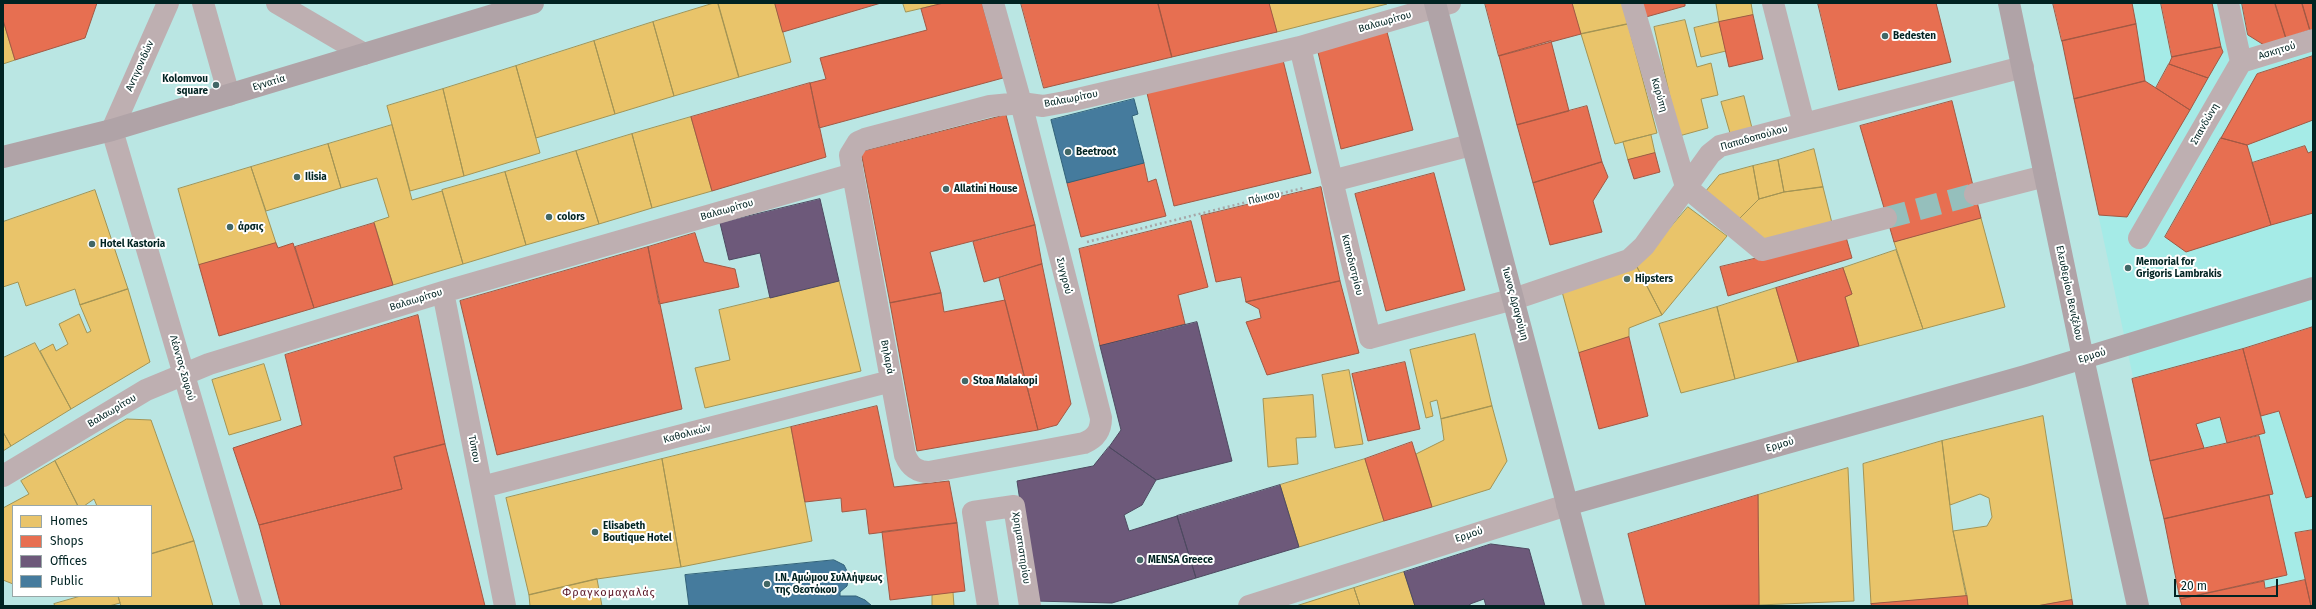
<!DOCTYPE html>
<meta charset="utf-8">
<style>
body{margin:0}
#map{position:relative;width:2316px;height:609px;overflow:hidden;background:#bae6e3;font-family:"Fira Sans",sans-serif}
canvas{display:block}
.frame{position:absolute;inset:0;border:4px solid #012322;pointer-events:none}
.legend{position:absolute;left:12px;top:505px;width:140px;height:92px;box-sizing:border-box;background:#fff;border:1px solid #99a7a7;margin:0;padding:5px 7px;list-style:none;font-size:12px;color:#012322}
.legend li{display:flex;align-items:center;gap:8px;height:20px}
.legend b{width:20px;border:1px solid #99a7a7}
.scale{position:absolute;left:2174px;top:579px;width:104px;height:18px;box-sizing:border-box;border:2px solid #012322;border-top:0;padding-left:5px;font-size:12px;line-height:14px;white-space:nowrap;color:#012322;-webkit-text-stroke:3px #fff;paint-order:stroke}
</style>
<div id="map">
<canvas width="2316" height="609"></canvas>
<div class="frame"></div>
<ul class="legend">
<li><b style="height:11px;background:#e9c46a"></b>Homes</li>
<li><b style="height:11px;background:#e76f51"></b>Shops</li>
<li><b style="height:11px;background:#6d597a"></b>Offices</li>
<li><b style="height:11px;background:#457b9d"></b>Public</li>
</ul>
<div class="scale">20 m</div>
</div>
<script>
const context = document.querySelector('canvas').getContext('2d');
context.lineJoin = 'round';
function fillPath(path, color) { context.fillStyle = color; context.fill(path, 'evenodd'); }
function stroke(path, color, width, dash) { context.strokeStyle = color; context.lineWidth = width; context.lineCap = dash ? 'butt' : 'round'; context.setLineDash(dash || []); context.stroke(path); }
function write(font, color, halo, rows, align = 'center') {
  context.font = font + ' "Fira Sans",sans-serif'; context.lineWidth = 4; context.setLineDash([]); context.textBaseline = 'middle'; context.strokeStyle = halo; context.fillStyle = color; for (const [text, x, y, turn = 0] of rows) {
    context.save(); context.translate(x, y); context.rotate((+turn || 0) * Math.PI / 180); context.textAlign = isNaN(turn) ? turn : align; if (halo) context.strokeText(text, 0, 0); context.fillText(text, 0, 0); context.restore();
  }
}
fillPath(new Path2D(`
 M2053,3h260v603h-131z`), '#a5ebe7');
const homes = new Path2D(`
 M714,3h4l21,74 -65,19 -21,-74z
 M718,3h57l16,59 -52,15z
 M903,3h41l-38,9z
 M1269,3h117l1,1 -110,28z
 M1572,3h50l6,21 -47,10z
 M1720,3h31l2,12 -34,7 -3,-18z
 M3,20l12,40 -12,4z
 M1685,20l12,47 14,-4 7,32 -17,4 7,29 -29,8 -25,-109z
 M653,22l21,74 -59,18 -21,-73z
 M1719,22l7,29 -25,6 -7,-29z
 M1628,24l29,109 -42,11 -34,-110z
 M594,41l21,73 -79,24 -20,-72z
 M516,66l24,87 -76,23 -21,-87z
 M443,89l21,87 -54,15 -23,-85z
 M1744,96l8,32 -22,5 -9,-31z
 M691,117l21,74 -60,17 -20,-74z
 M392,125l20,75 30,-9 21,73 -70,21 -19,-63 15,-5 -12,-39 -36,10 -13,-44z
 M632,134l20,74 -53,16 -23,-73z
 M1651,135l4,18 -27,7 -5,-18z
 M328,144l13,44 -75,23 -15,-44z
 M1814,149l9,38 -39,5 -6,-32z
 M576,151l23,73 -73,21 -21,-73z
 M1778,160l6,32 -25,7 -6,-33z
 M1753,166l6,33 -20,20 -34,-27 14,-17z
 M251,167l25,76 -77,22 -21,-76z
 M505,172l21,73 -63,19 -21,-74z
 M1823,187l9,36 -67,18 -26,-22 20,-20 25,-7z
 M95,190l33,99 -48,16 -5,-16 -49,17 -8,-24 -15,5v-65z
 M1688,207l39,29 -65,79 -25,-48z
 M1981,218l24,89 -82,22 -29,-87z
 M1896,250l27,79 -64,17 -14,-49 7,-3 -9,-26z
 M1637,267l25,48 -33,13v9l-50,16 -18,-65z
 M839,281l22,90 -156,37 -10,-40 35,-8 -11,-50z
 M1776,288l22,74 -63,17 -18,-72z
 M128,289l22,73 -79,47 -31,-58 13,-7 3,7 12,-7 -9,-20 20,-10 8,19 4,-2 -11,-26z
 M1717,307l18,72 -54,14 -22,-69z
 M1475,334l17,72 -51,13 -4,-19 -7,2 3,14 -7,2 -16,-68z
 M35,343l36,66 -60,37 -8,-14v-74z
 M264,364l17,56 -52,15 -17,-55z
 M1349,370l14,74 -28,4 -13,-73z
 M1313,395l3,42 -20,1 2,26 -30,3 -5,-68z
 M1492,406l15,55 -17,28 -58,18 -16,-53 28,-14 -3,-21z
 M2043,416l29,184 -35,6h-69l-15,-75 34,-5 5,-9 -3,-19 -9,-4 -30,11 -8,-64z
 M127,419l24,1 43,121 -43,13v-48h-54l-3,-7 -10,7h-6l-23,-45z
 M791,427l21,114 -131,26 -19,-108z
 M3,432l8,14 -8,5z
 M1942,441l11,90 14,65 -96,8 -8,-140z
 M662,459l19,108 -84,12 -68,16 -23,-97z
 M1365,459l19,62 -85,26 -19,-62z
 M55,461l23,45h-65v78l-10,-4v-72l26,-14 -8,-13z
 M1848,468l6,133 -95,4 -1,-110z
 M194,541l19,65h-92l-3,-10h33v-42z
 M1404,572l11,34h-55l-6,-18z
 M597,579l5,27h-72l-1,-11z
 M1354,588l6,18h-64l25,-8z
 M953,592l1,14h-22v-11z
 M81,596h37l2,7 -11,3h-54l-1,-2z`);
fillPath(homes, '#e9c46a');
stroke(homes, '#a39454', 1);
const shops = new Path2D(`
 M3,3h94l-12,35 -70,22 -12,-40z
 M775,3h106l-98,29z
 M944,3h38l21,75 -184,50 -9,-45 16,-4 -6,-21 107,-28 -6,-21z
 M1021,3h137l14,54 -128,31z
 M1158,3h111l8,29 -105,25z
 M1485,3h87l9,31 -82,22z
 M1641,3h44v3l-39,11z
 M1818,3h118l15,59 -112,28z
 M2053,3h79l4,21 -74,17z
 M2161,3h51l9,44 -49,10z
 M2242,3h33l11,35 -22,7 -16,-10z
 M2275,3h27l8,27 -24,8z
 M2302,3h11v27h-3z
 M1753,15l10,44 -34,8 -10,-45z
 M2136,24l9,57 -71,18 -12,-58z
 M1387,32l26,98 -72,19 -24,-101z
 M1551,41l18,70 -52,14 -18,-69z
 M2221,47l2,5 -15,26 -39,-14 3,-7z
 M2313,56v64l-66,25 -26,-7 36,-64z
 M1283,60l28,113 -137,33 -28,-117z
 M2169,64l39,14 -18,32 -34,-22z
 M2145,81l45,29 -63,107 -28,-2 -25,-116z
 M810,83l16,74 -114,34 -21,-74z
 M1952,101l29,117 -87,24 -34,-116z
 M1587,106l15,56 -69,21 -16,-58z
 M1006,115l29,110 -105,27 11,41 -51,10 -29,-151z
 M2221,138l26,7 24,80 -85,27 -21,-15z
 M2305,146l3,7 5,-2v62l-42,12 -19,-62z
 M1655,153l5,19 -26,7 -6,-19z
 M1602,162l6,15 -15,24 9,31 -52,13 -17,-62z
 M1144,163l4,19 8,-3 10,37 -85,21 -14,-54z
 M1434,173l31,117 -79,21 -31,-117z
 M1321,187l19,94 -94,21 -5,-25 -25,5 -15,-66z
 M1191,221l17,66 -30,8 7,29 -85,22 -21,-97z
 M374,223l19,62 -79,23 -19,-61z
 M1035,225l7,39 -58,18 -11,-40z
 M695,233l9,29 31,7 4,18 -80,17 -11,-57z
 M1846,237l6,21 -124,38 -8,-29z
 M276,243l2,5 15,-5 21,65 -95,28 -20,-71z
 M648,247l34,162 -185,46 -37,-154z
 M1042,264l29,140 -14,21 -19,5 -39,-152z
 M1843,268l9,26 -7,3 14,49 -61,16 -22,-74z
 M1340,281l19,72 -92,22 -21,-53 15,-4 -2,-9 -13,-7z
 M941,293l3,19 61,-12 33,130 -121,21 -27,-148z
 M418,315l27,129 -51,13 8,32 -143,36 -26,-77 69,-23 -17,-70z
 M2313,327v169l-7,2 -27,-87 -18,5 -18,-67z
 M1629,337l19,79 -49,13 -20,-76z
 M2243,349l22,84 -38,10 -7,-26 -24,7 8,24 -54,13 -18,-82z
 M1405,362l15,67 -52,12 -16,-67z
 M877,406l17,81 55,-6 8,42 -88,11 -3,-25 -24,3 -1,-14 -36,4 -14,-75z
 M2259,436l14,58 -109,25 -14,-58z
 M1412,442l20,65 -48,14 -19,-62z
 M445,444l40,162h-204l-22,-81 143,-36 -8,-32z
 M1758,495l1,110 -113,1 -18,-72z
 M2269,495l18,80 -107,24 -16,-80z
 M957,523l8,68 -75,9 -8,-68z
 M2313,530v76h-2l-16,-73z
 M2305,580l6,26h-129l-2,-7 84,-18 1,7z
 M1967,596l1,10h-96l-1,-2z
 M2072,600l1,6h-36z`);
fillPath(shops, '#e76f51');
stroke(shops, '#a25843', 1);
const offices = new Path2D(`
 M820,199l19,82 -69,17 -10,-45 -31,7 -9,-37z
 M1197,322l35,139 -76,19 -47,-33 12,-17 -21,-84z
 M1109,447l47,33 -14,25 -18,10 5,16 48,-15 19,62 -84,25 -77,-2 -18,-120 76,-15z
 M1280,485l19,62 -103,31 -19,-62z
 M1491,544l38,5 16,57h-59l-2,-7 -14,5v2h-55l-11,-34z`);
fillPath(offices, '#6d597a');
stroke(offices, '#4d4960', 1);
const public = new Path2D(`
 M1134,99l4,15 -6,2 12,47 -77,20 -16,-63z
 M834,560l10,5 5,10 -2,11 -7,6v4h16l9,4 7,6h-183l-4,-31z`);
fillPath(public, '#457b9d');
stroke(public, '#316178', 1);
stroke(new Path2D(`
 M1886,218l89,-24`), '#95bfbc', 22, [22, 11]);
stroke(new Path2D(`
 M1087,242l216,-54`), '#a6a6a7', 2.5, [2, 3]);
stroke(new Path2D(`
 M168,3l-56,127 140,476
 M203,3l26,92
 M277,3l87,51
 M1632,3l54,184 76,63 124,-32
 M1773,3l31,121
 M1300,47l70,291 144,-39 115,-39 15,-14 66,-92 10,-8 303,-79
 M2241,62l72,-22
 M853,174l52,281c5,12 12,17 24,17l155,-29c12,-5 17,-12 17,-25l-80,-315 -28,-100
 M1332,181l139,-36
 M1975,194l70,-18
 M2139,238l102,-176 -13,-59
 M443,292l62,314
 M3,476l143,-86 63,-26 234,-72 410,-118 -3,-19 8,-13 7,-3 125,-33 31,-3 22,3 22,-4 235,-55 150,-44
 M482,487l409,-106
 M988,606l-15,-94 41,-6 16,100
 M1249,606l318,-101`), '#beafb1', 22);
stroke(new Path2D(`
 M1435,3l159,603
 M2009,3l74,355 55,248
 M3,157l109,-27 421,-127
 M1567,505l458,-129 288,-88`), '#b0a3a7', 22);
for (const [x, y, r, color] of [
 [1885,36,4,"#426766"],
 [216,85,4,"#426766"],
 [1068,152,4,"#426766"],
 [297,177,4,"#426766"],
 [946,189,4,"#426766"],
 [549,217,4,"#426766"],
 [230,227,4,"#426766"],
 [92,244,4,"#426766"],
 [2128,268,4,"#426766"],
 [1627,279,4,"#426766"],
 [965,381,4,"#426766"],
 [595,532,4,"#426766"],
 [1140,560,4,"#426766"],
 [767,584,4,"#426766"]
]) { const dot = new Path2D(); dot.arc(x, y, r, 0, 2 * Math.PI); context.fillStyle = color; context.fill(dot); stroke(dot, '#fff', 1.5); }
write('10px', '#012322', '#fff', [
 ["Βαλαωρίτου",1385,22,-16],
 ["Ασκητού",2277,51,-17],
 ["Αντιγονιδών",140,66,-66],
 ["Εγνατία",269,83,-17],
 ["Καρύπη",1659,95,74],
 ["Βαλαωρίτου",1071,99,-11],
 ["Σπανδώνη",2205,124,-60],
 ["Παπαδοπούλου",1754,138,-16],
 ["Πάικου",1264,198,-14],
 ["Βαλαωρίτου",727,210,-16],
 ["Καποδιστρίου",1352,265,76],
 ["Συγγρού",1064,276,76],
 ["Ελευθερίου Βενιζέλου",2069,293,78],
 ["Βαλαωρίτου",416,300,-17],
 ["Ίωνος Δραγούμη",1515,304,75],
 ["Ερμού",2092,356,-17],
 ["Βηλαρά",887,357,79],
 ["Λέοντος Σοφού",182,368,74],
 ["Βαλαωρίτου",112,411,-31],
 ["Καθολικών",687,434,-15],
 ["Ερμού",1780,445,-16],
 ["Τύπου",474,449,79],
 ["Ερμού",1469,535,-18],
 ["Χρηματιστηρίου",1021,548,81]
]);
write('bold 10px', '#012322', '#fff', [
 ["Bedesten",1893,36],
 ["Kolomvou",208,79,"right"],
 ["square",208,91,"right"],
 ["Beetroot",1076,152],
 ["Ilisia",305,177],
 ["Allatini House",954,189],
 ["colors",557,217],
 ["άρσις",238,227],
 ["Hotel Kastoria",100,244],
 ["Memorial for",2136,262],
 ["Grigoris Lambrakis",2136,274],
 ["Hipsters",1635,279],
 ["Stoa Malakopi",973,381],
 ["Elisabeth",603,526],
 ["Boutique Hotel",603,538],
 ["MENSA Greece",1148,560],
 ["I.N. Αμώμου Συλλήψεως",775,578],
 ["της Θεοτόκου",775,590]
], 'left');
context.letterSpacing = '1px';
write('11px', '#5a1525', '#fff', [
 ["Φραγκομαχαλάς",609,593]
]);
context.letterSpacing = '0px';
</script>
